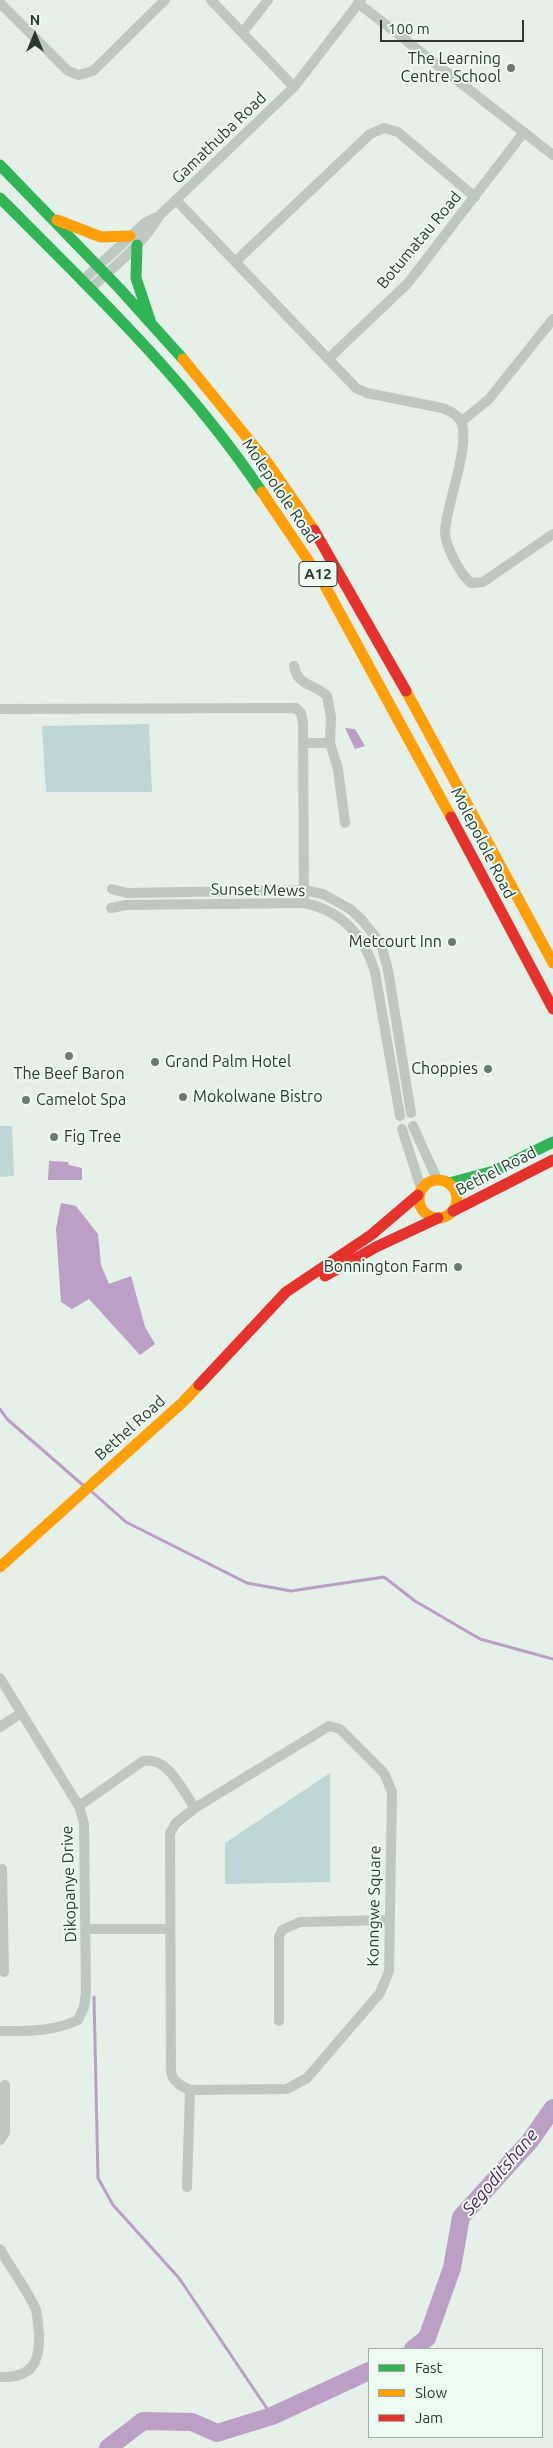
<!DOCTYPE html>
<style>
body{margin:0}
#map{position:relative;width:553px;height:2448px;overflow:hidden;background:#e4f0e8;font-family:Ubuntu,sans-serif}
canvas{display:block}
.legend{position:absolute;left:368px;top:2348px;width:175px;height:90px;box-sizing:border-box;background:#edfbf2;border:1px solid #9faea3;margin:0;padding:6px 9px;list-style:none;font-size:15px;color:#2a3b2c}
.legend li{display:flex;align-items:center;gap:10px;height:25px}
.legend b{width:25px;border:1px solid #9faea3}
.north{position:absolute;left:10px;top:10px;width:50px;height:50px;-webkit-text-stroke:4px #edfbf2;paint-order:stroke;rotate:0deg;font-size:14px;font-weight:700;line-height:20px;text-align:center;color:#2a3b2c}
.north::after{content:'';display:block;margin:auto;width:18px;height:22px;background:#2a3b2c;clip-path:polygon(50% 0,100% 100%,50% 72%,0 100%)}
.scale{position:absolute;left:380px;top:20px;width:144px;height:22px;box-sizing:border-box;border:2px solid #2a3b2c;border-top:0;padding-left:6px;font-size:15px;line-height:18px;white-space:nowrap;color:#2a3b2c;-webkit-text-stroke:4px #edfbf2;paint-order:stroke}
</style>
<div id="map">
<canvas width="553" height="2448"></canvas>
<ul class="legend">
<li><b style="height:6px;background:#30b455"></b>Fast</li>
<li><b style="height:6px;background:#ff9f0a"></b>Slow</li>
<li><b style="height:6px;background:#e5322d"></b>Jam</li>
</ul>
<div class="north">N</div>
<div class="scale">100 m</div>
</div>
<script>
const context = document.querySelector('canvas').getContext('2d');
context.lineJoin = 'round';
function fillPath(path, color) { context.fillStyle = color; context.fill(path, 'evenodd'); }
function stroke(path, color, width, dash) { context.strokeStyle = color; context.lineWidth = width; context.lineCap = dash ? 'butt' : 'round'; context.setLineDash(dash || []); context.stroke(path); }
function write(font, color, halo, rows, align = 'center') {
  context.font = font + ' Ubuntu,sans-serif'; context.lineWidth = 4; context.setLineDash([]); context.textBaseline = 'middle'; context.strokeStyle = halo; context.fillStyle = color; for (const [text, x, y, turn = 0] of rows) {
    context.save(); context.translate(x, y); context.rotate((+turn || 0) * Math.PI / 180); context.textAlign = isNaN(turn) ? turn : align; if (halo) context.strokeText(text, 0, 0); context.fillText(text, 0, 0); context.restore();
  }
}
fillPath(new Path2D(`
 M149,724l3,68h-106l-4,-66z
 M0,1126h12l2,50 -14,1z
 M330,1773v109l-105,2v-41z`), '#bed6d5');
fillPath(new Path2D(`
 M345,728l10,1 10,17 -10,3z
 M49,1161l19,1 1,3 13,3v12h-34z
 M61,1203l15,3 22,28 3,31 8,19 22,-8 14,51 10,17 -15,11 -51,-56 -17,10 -11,-7 -5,-73z`), '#bc9fc4');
stroke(new Path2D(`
 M0,1409l7,10 77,67
 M91,1491l35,31 121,61 44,8 93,-14 31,24 65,38 73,20
 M94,1997l4,181 15,27 66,73 93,138`), '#bc9fc4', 3);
stroke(new Path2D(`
 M413,2349l14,-11 25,-70 9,-51 69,-76 23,-33
 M108,2448l35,-27 49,1 25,11 55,-17 97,-45`), '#bc9fc4', 18);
stroke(new Path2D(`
 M211,0l83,87
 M0,3l68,68 11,4 14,-4 72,-71
 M358,3l195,152
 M243,32l25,-32
 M176,200l180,188 11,5 75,15c8,3 13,5 18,12 13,21 -15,87 -15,113 1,15 16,42 26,50l12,-1 70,-48
 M236,261l134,-127 14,-6 14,4 77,65
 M82,281l64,-59 13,-6
 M90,289c23,-22 53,-44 69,-73l135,-129 67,-87
 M328,359l80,-76 116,-151
 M461,422l28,-23 64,-80
 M294,666c4,21 20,17 33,30l4,21 -1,26
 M0,709l296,-1 5,5 2,10 1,180
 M303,743h27l8,26 7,54
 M112,889l15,4 177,-3 19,4 27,15 12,11 19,24 7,26 23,143
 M111,908l15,-3 178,-2c39,8 60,33 71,69l25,144
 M413,1126l24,53
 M402,1129l19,59
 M0,1678l72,117 7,11 5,18 2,169 -2,14 -6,13c-26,12 -50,11 -78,11
 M329,1726l11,3 44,44 8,19 -3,179 -9,22 -73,85 -20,11 -97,1c-9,-4 -17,-8 -19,-18l-1,-239 6,-10 19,-15z
 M0,1727l21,-14
 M79,1806l64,-45c25,-5 39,29 52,47
 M0,1870l2,-1 2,103
 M85,1929h84
 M279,2021v-84l3,-7 18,-8 89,-2
 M0,2140l5,-8v-47
 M187,2187l3,-97
 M0,2249c11,20 27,40 36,61 2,8 2,16 3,24 1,29 -7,44 -39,43`), '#bdc9c0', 10);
stroke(new Path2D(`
 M0,165l119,123 64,71
 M0,198c94,94 187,183 262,294
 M137,245l-1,33 14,42
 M449,1183l45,-12 59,-29`), '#30b455', 11);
stroke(new Path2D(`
 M57,220l44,17 29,-1
 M183,359l84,103 47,68
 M262,492l62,92 127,233
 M406,691l147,272
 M419 1199a19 19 0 1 1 38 0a19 19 0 1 1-38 0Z
 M0,1567l183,-165 16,-17`), '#ff9f0a', 11);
stroke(new Path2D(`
 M314,530l92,161
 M451,817l102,192
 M453,1211l100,-51
 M325,1276l51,-29 62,-29
 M199,1385l87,-93 85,-57 47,-40`), '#e5322d', 11);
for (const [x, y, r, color] of [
 [511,68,5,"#6b7a6e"],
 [452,942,5,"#6b7a6e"],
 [69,1056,5,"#6b7a6e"],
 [155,1062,5,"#6b7a6e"],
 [488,1069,5,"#6b7a6e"],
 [183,1097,5,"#6b7a6e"],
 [26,1100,5,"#6b7a6e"],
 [54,1137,5,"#6b7a6e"],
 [458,1267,5,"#6b7a6e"]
]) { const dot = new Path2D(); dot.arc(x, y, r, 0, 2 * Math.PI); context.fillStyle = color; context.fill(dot); stroke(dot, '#edfbf2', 2); }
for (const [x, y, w] of [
 [318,574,38]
]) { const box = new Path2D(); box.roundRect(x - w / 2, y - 12.5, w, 25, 4); context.fillStyle = '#edfbf2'; context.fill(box); stroke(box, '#2a3b2c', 1); }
write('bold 15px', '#2a3b2c', null, [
 ["A12",318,574]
]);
write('16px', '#2a3b2c', '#edfbf2', [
 ["The Learning",501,59],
 ["Centre School",501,77],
 ["Metcourt Inn",442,942],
 ["Grand Palm Hotel",165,1062,"left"],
 ["Choppies",478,1069],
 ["The Beef Baron",69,1074,"center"],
 ["Mokolwane Bistro",193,1097,"left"],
 ["Camelot Spa",36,1100,"left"],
 ["Fig Tree",64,1137,"left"],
 ["Bonnington Farm",448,1267]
], 'right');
write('16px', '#2a3b2c', '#edfbf2', [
 ["Gamathuba Road",219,138,-44],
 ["Botumatau Road",419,240,-50],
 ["Molepolole Road",280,491,56],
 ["Molepolole Road",483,843,63],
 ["Sunset Mews",258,890,1],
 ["Bethel Road",496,1171,-27],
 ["Bethel Road",130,1428,-42],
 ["Dikopanye Drive",69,1884,-92],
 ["Konngwe Square",374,1906,-89]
]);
write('italic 18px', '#571c60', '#edfbf2', [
 ["Segoditshane",500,2172,-50]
]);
</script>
